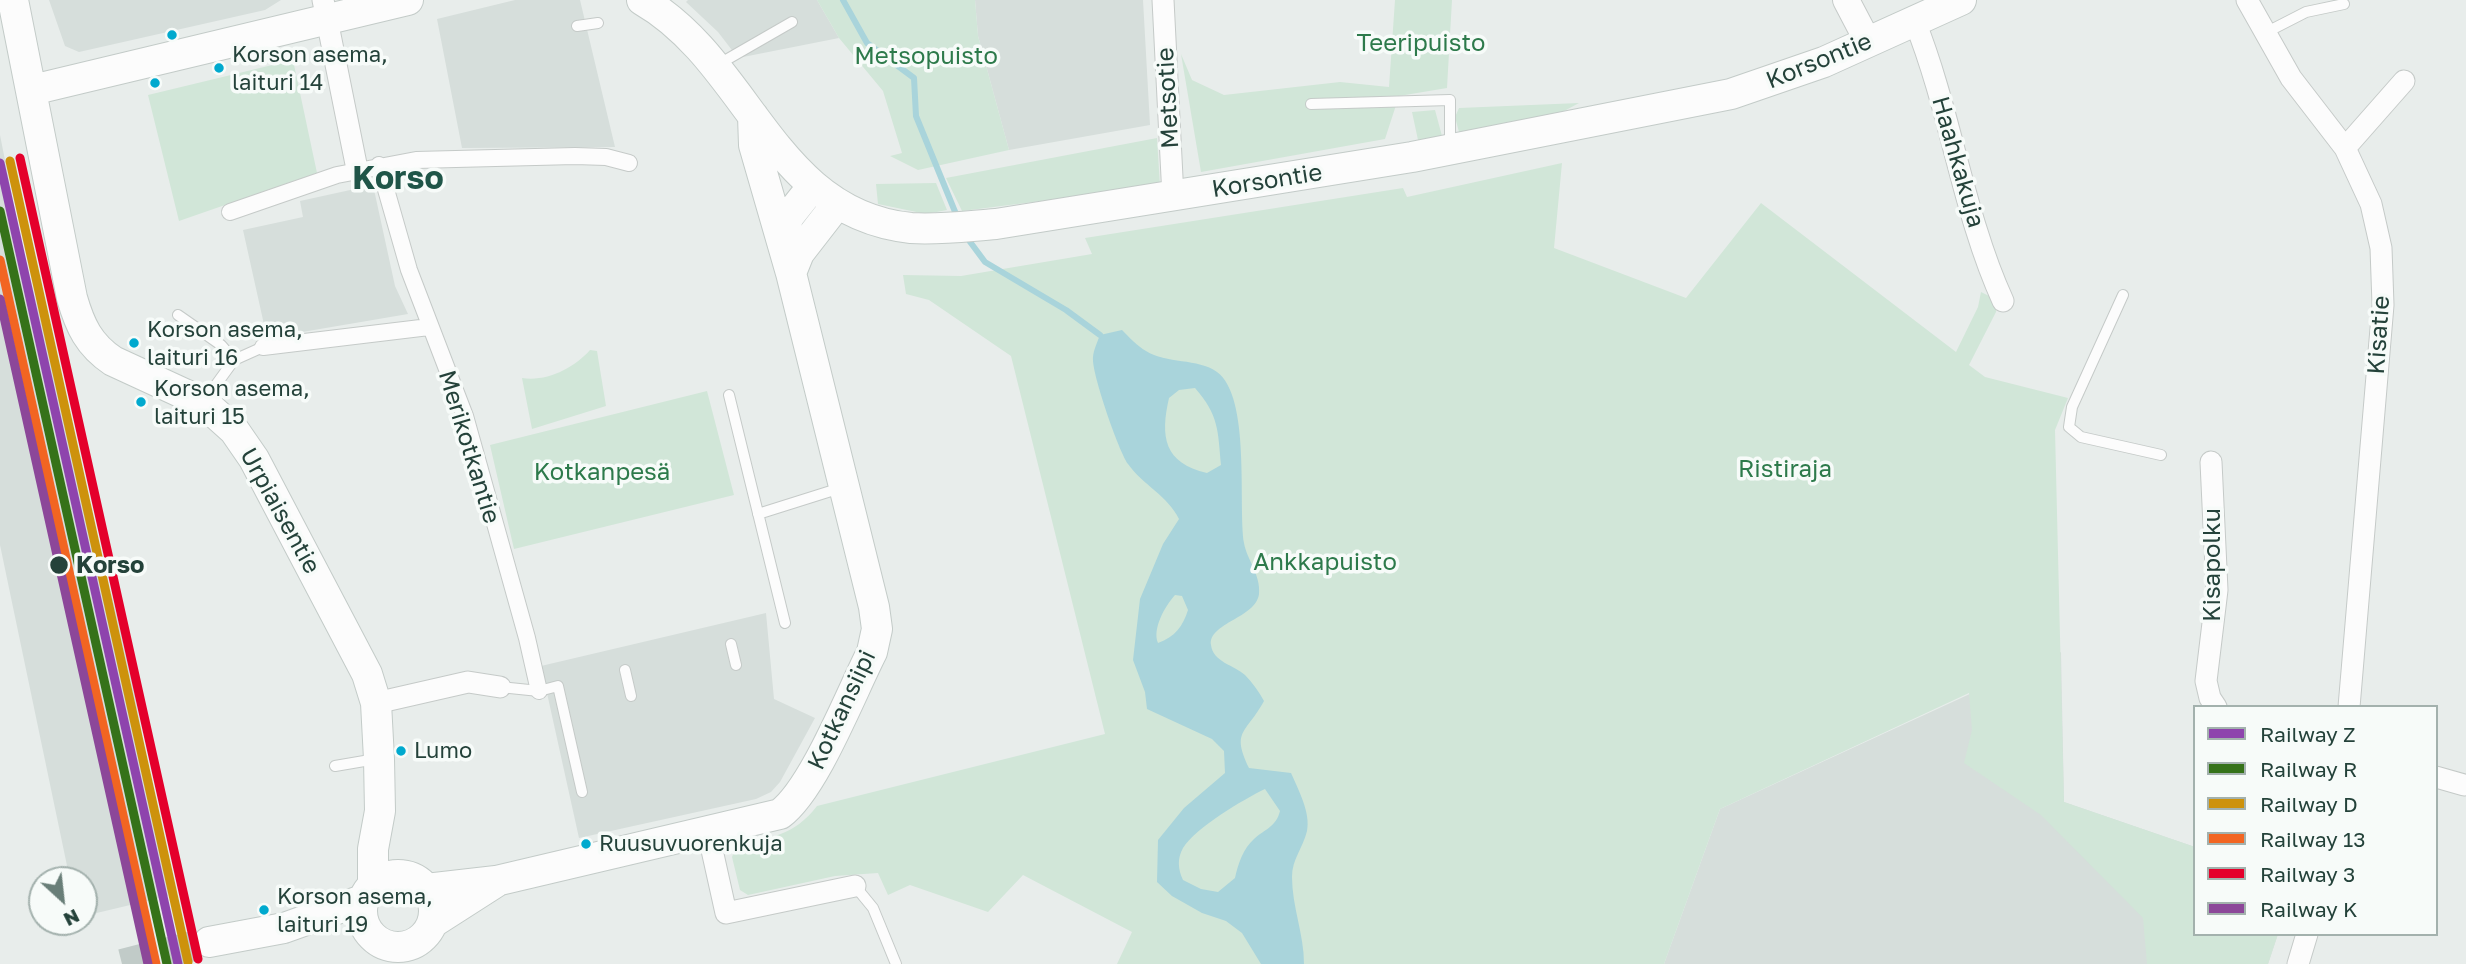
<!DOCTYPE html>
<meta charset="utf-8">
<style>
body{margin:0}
#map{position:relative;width:2466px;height:964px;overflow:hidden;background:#e8edeb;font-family:"Golos Text",sans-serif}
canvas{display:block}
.legend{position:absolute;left:2193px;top:705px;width:245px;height:231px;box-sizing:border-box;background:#f7fbf9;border:2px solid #a3b1ad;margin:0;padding:9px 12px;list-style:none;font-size:21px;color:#24423a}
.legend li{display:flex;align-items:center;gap:14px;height:35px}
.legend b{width:35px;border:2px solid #a3b1ad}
.north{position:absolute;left:28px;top:866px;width:70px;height:70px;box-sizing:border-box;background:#f7fbf9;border:2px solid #a3b1ad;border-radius:50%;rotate:153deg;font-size:19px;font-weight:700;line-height:28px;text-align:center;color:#24423a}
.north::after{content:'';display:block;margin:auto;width:24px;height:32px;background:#697e78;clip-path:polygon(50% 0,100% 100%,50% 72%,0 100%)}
</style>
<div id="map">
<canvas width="2466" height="964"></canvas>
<ul class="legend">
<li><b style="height:9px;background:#8e44ad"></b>Railway Z</li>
<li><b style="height:9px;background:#357219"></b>Railway R</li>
<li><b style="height:9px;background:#cd920c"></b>Railway D</li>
<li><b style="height:9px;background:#f26522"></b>Railway 13</li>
<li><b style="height:9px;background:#e4002b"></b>Railway 3</li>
<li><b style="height:9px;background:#8c4799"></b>Railway K</li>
</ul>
<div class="north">N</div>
</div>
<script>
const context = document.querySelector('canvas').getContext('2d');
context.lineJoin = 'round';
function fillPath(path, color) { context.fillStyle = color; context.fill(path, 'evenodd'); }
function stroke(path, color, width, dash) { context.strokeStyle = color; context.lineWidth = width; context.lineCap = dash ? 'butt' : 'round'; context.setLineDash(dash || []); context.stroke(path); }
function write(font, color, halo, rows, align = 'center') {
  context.font = font + ' "Golos Text",sans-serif'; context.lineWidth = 7; context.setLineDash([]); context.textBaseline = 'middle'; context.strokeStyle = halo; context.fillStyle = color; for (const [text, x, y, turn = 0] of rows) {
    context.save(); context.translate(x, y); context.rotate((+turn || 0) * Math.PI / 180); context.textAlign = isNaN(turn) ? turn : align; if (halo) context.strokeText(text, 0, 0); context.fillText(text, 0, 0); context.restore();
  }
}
fillPath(new Path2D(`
 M49,0h232l-16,10 -186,42 -14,-6z
 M515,0h65l35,147 -153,1 -25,-129z
 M688,0h129l22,38 -101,20 -20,-26 -32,-30z
 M975,0h168l7,125 -141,25 -31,-114z
 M0,135l22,111 108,420 38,218v12l-84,20v-36h-14l-70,-335z
 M373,185l22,101 13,28 -141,24 -24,-108 60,-13 -3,-16z
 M766,613l8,86 41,19 -35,64 -9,10 -15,7 -177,39 -38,-172z
 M2061,652l3,150 131,45v87h83l-10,30h-604l56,-155z`), '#d6dedb');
fillPath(new Path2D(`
 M817,0h158l3,36 31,114 -91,20 -28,-14 12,-3 -19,-62 -44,-53z
 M1395,0h57l-5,88 -48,8 -14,43 -184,33 -20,-118 11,26 32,15 116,-13 49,5z
 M293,60l24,113 -138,48 -31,-126z
 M1579,103l-24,13 -96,16 -4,-15 4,-9z
 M1435,110l7,26 -24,4 -6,-28z
 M1157,138l3,48 -198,25 -16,-33z
 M1562,163l-8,85 132,50 75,-95 195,149 22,-45 3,-15 16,8 -1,12 -27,53 16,12 83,21 -13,32 9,372 131,45v87h83l-10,30h-121l-4,-46 -102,-103 -77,-52 8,-33 -3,-37 -249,116 -56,155h-547l15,-32 -109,-57 -35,37 -78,-27 -22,10 -10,-22 -43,3 -87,19 -8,-5 -8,-33 4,-10c35,-11 57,-10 81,-41l288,-72 -94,-378 -82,-56 -23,-6 -3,-19 58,1 131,-22 -7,-16 318,-50 4,9z
 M936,183l11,27 -21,4 -48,-10 -2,-20z
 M590,350l7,1 9,55 -74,23 -10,-51c25,4 52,-10 68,-28z
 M707,391l27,104 -220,54 -24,-104z`), '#d1e6d8');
fillPath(new Path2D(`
 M1122,330c7,7 15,16 24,21 20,13 52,7 71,21 34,25 21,132 27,171 3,17 17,32 15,51 -3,24 -51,29 -48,51 2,17 23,20 34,30 8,8 14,17 19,26 -18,33 -33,29 -15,67l42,5c7,16 20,40 16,58 -4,17 -15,28 -15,46 0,30 12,57 12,87h-43l-19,-31 -16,-12 -24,-8 -30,-17 -15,-14 1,-42 26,-32 41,-35 -1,-22 -12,-12 -65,-30 -2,-17 -12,-32 7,-61 23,-55 16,-25c-11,-23 -36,-34 -51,-55 -10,-15 -34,-85 -35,-103 -1,-8 4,-18 7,-26zM1195,388c24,27 23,43 26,77l-14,8c-43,-10 -47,-36 -38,-75l10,-8zM1175,595l7,1 6,14c-5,16 -13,27 -30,33 -6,-14 7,-37 17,-48zM1265,789l15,22c-4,16 -15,18 -26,28 -11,10 -16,25 -19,39l-17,14 -17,-3 -18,-9c-5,-11 -6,-21 0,-32 12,-20 61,-49 82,-59z`), '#a9d4db');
stroke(new Path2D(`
 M843,0l24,43 47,35 2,38 42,103
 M965,235l20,27 81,48 34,25`), '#a9d4db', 6);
stroke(new Path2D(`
 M122,964l87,-22`), '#c1cbc8', 30, [30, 15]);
const service = new Path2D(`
 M577,26l21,-3
 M2265,33l41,-21 38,-8
 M719,64l73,-42
 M1311,104l139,-4v47
 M2123,295l-51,112 -3,20 12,10 80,18
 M178,315l43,30 13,15
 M729,395l56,228
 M205,400l29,-40 29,-13
 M758,514l73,-23
 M731,644l5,21
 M625,670l6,26
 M500,687l39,4 19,-5 24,106
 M335,766l41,-7
 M855,886l18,22 23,56`);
const pedestrian = new Path2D(`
 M379,165l30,105 56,146 62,222 12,53
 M230,212l107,-37 79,-15 159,-4 31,1 23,6
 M263,347l166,-20`);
const minor = new Path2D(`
 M323,0l34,169
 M1163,0l10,197
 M2247,0l44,78 54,70 26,56 10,44 2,57 -34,402
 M1915,22c36,90 48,192 88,279
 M2345,148l59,-67
 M2211,462l6,128 -11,91 4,17 6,9
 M376,703l92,-21 32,5
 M2436,777l28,8
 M708,832l18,81 129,-27
 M2298,964l9,-30`);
const tertiary = new Path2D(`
 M1846,0l22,42`);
const secondary = new Path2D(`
 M13,0l59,298c8,28 17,47 41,63l91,42 30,27 20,29 113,215 9,29 3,56 1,52 -7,38v37
 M642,0c108,62 130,214 269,228 28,2 57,-2 85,-4l416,-67 319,-63 93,-32 137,-62
 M32,90l376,-90
 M781,235l8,-19 23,-29
 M791,273l8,-20 38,-49
 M362 911a36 36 0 1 1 72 0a36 36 0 1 1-72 0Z
 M426,889l70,-8 284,-67c34,-25 71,-121 92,-162l5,-23 -3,-22 -83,-334 -37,-128 -1,-29
 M432,923l64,-41
 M209,942l75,-14 81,-29`);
stroke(service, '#c5cac8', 12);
stroke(pedestrian, '#c5cac8', 18);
stroke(minor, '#c5cac8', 23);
stroke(tertiary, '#c5cac8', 28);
stroke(secondary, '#c3cbc8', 32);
stroke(service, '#fcfcfc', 10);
stroke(pedestrian, '#fcfcfc', 16);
stroke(minor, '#fcfcfc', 21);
stroke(tertiary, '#fcfcfc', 26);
stroke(secondary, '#fcfcfc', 30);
stroke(new Path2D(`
 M0,163l178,801`), '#8e44ad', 9);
stroke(new Path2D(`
 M0,211l167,753`), '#357219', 9);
stroke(new Path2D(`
 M10,161l178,801`), '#cd920c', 9);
stroke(new Path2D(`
 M0,260l156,704`), '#f26522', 9);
stroke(new Path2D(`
 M20,158l178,801`), '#e4002b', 9);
stroke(new Path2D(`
 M0,299l148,665`), '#8c4799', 9);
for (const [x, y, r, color] of [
 [172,35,6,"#00a9ce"],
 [219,68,6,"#00a9ce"],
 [155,83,6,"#00a9ce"],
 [134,343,6,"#00a9ce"],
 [141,402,6,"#00a9ce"],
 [59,565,10,"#24423a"],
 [401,751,6,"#00a9ce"],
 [586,844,6,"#00a9ce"],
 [264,910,6,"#00a9ce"]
]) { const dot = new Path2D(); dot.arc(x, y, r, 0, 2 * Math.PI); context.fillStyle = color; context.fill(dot); stroke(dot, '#f7fbf9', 2.5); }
write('22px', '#24423a', '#f7fbf9', [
 ["Korson asema,",232,55],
 ["laituri 14",232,83],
 ["Korson asema,",147,330],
 ["laituri 16",147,358],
 ["Korson asema,",154,389],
 ["laituri 15",154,417],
 ["Lumo",414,751],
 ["Ruusuvuorenkuja",599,844],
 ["Korson asema,",277,897],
 ["laituri 19",277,925]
], 'left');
write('24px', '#2d7a4b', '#f7fbf9', [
 ["Teeripuisto",1421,43],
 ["Metsopuisto",926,56],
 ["Ristiraja",1785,469],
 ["Kotkanpesä",602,472],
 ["Ankkapuisto",1325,562]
]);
write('24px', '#24423a', '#f7fbf9', [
 ["Korsontie",1819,61,-22],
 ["Metsotie",1168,98,-93],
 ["Haahkakuja",1958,162,74],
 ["Korsontie",1267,181,-9],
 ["Kisatie",2379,335,-86],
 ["Merikotkantie",469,447,73],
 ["Urpiaisentie",280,511,61],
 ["Kisapolku",2212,565,-90],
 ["Kotkansiipi",842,710,-65]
]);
write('bold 24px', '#24423a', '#f7fbf9', [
 ["Korso",76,565]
], 'left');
write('bold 32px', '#1f5548', '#f7fbf9', [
 ["Korso",398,179]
]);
</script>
